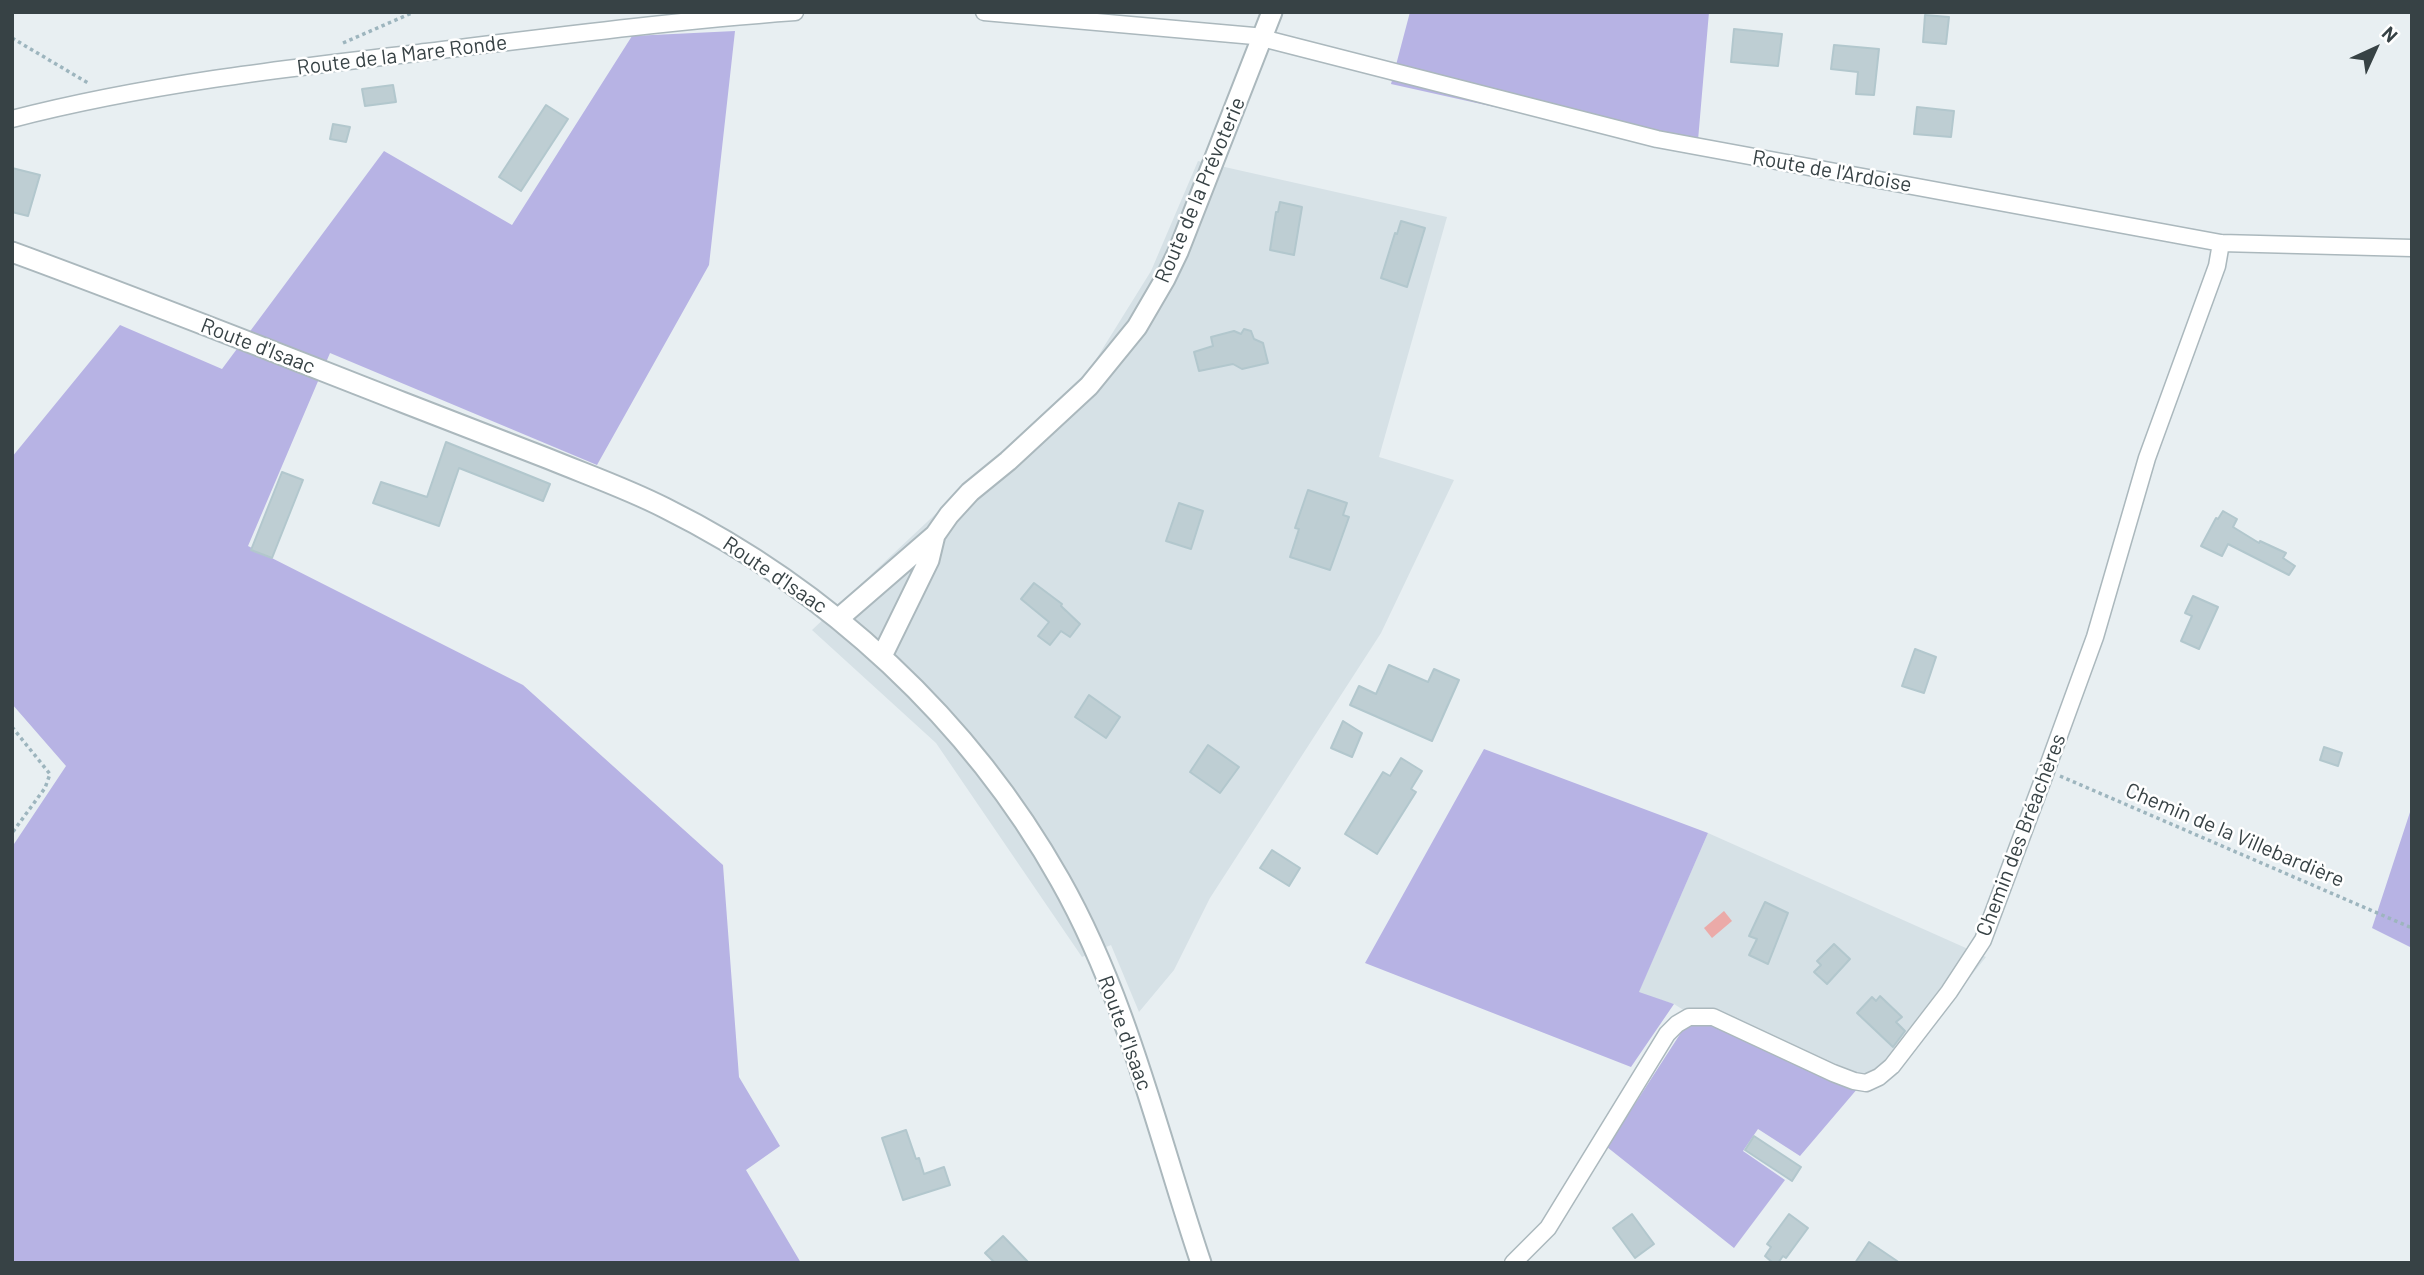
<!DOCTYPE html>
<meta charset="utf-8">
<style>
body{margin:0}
#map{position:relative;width:2424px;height:1275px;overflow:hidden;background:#e8eff2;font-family:Barlow,sans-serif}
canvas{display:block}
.frame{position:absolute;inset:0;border:14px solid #374245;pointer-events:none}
.north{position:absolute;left:2340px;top:14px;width:70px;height:70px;-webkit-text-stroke:5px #fff;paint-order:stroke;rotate:45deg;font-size:19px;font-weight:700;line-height:28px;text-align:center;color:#374245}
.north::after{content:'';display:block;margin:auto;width:24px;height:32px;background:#374245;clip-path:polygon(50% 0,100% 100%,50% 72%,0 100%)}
</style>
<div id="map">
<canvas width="2424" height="1275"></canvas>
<div class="frame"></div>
<div class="north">N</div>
</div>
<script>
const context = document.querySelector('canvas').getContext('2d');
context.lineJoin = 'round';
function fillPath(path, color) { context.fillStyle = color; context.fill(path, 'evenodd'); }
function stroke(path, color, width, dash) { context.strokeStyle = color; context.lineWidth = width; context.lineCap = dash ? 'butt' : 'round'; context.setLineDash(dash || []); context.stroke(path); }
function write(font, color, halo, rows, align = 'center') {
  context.font = font + ' Barlow,sans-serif'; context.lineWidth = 5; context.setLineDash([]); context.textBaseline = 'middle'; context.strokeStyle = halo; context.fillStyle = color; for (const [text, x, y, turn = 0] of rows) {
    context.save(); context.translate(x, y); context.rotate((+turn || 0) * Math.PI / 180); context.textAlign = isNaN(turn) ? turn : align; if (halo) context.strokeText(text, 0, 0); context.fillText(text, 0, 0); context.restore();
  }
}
fillPath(new Path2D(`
 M1198,161l249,56 -68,240 75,23 -73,153 -171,265 -36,72 -35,42 -28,-67 -29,12 -146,-214 -124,-113 278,-261 61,-98z
 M1708,833l278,124 -102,127 -26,4 -154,-65 -30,-19 -36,-11z`), '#d6e1e6');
fillPath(new Path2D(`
 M1410,12h299l-12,140 -306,-68z
 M735,31l-26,234 -112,200 -267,-112 -82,193 275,139 200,180 16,212 41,69 -34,24 55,93h-789v-416l54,-81 -54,-62v-247l108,-132 102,44 162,-218 128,74 120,-189z
 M1484,749l224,84 -69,159 35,12 -43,63 -266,-104z
 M2412,806v142l-40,-20z
 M1704,1023l154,65 -58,68 -42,-27 -15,22 42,29 -51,68 -127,-101 77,-119z`), '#b7b3e4');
fillPath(new Path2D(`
 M1724,911l8,10 -20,17 -8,-10z`), '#ebaaa8');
const building = new Path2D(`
 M1925,15l24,2 -3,27 -23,-2z
 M1734,29l48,5 -4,32 -47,-4z
 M1834,45l45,4 -5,46 -18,-1 2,-22 -27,-3z
 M393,85l3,17 -31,4 -3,-17z
 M546,105l22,14 -47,72 -22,-14z
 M1917,107l37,4 -3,26 -37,-3z
 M333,124l17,3 -4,15 -16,-3z
 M12,168l28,7 -12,41 -16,-4z
 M1280,202l22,5 -8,48 -24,-5 6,-38h2z
 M1401,221l24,7 -18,59 -26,-9 14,-45 2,1z
 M1244,329l7,2 3,8 9,4 5,20 -26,6 -9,-5 -34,7 -5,-19 19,-6 -2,-9 23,-6 7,3z
 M446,442l104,42 -7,17 -84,-33 -20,58 -66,-23 8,-21 46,15z
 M282,472l21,8 -31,78 -21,-8z
 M1308,490l39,13 -4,12 6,2 -19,53 -40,-13 9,-28 -4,-1z
 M1179,503l24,8 -12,38 -25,-8z
 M2223,511l14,8 -4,8 26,16 1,-2 26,12 -3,5 12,8 -6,9 -61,-31 -6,12 -21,-10 15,-28 2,1z
 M1034,583l28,21 -1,2 19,18 -10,13 -9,-6 -11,14 -12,-9 11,-14 -28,-23z
 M2193,596l25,11 -19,42 -18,-8 11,-25 -7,-3z
 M1915,649l21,8 -12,36 -22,-7z
 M1389,665l39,17 6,-13 25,11 -27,61 -82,-36 9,-19 17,8z
 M1089,695l31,22 -14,21 -31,-21z
 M1343,721l19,12 -10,24 -21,-9z
 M1208,745l31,22 -19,26 -30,-21z
 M2324,747l18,6 -4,13 -18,-6z
 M1401,758l21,13 -11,18 5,3 -39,62 -32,-20 38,-62 7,4z
 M1272,850l28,18 -11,18 -29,-18z
 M1765,902l23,11 -20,51 -19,-9 8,-16 -8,-3z
 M1834,944l16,15 -23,25 -13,-12 7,-7 -4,-4z
 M1880,996l22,21 -6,5 9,9 -12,16 -36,-34 15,-16 4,4z
 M906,1130l10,29 3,-1 5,16 20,-7 6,18 -47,15 -21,-62z
 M1754,1136l47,31 -9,14 -47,-31z
 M1632,1214l22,30 -19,14 -22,-30z
 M1789,1214l19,14 -22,30 -3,-2 -5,7h-5l-8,-7 6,-9 -4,-3z
 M1003,1236l26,27h-34l-10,-10z
 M1869,1242l31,21h-45z`);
fillPath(building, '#beced3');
stroke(building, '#b2c7cd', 2);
const minor = new Path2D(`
 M984,12l270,24 403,103 564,104 191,5
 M12,119c135,-35 276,-51 414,-67 123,-15 245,-31 369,-40
 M1513,1263l35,-35 119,-194 10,-10 12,-7h24l120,56 21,8 12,2 13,-6 13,-11 57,-74 34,-52 61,-163 51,-140 52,-179 70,-192 4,-23`);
const tertiary = new Path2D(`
 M12,252c131,48 260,99 390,150 49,19 98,38 147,57 39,16 79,30 116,49 163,81 305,212 395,372 67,118 98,255 141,383
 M838,619l97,-84 14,-20 21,-23 38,-31 81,-75 48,-59 28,-48 13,-27 94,-240
 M882,656l47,-96 6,-25`);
stroke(minor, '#abb8bd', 19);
stroke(tertiary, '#abb8bd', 23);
stroke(new Path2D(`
 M12,38l76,45
 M343,43l71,-31
 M12,727l38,47 -5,14 -33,45
 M2060,776l352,152`), '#9db5be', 3.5, [3.5, 3.5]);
stroke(minor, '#fff', 16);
stroke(tertiary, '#fff', 19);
write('21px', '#374245', '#fff', [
 ["Route de la Mare Ronde",402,55,-7],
 ["Route de l'Ardoise",1832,171,10],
 ["Route de la Prévoterie",1200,190,-67],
 ["Route d'Isaac",258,346,21],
 ["Route d'Isaac",775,575,34],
 ["Chemin des Bréachères",2021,835,-69],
 ["Chemin de la Villebardière",2235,835,23],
 ["Route d'Isaac",1125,1033,70]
]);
</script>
